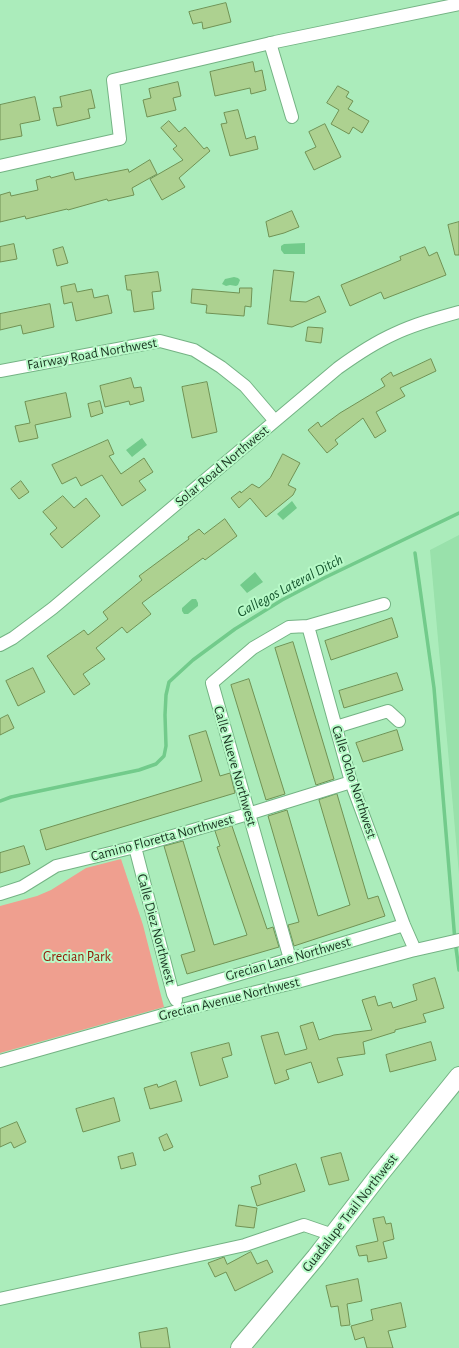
<!DOCTYPE html>
<style>
body{margin:0}
canvas{display:block;background:#abecbb}
</style>
<canvas width="459" height="1348"></canvas>
<script>
const context = document.querySelector('canvas').getContext('2d');
context.lineJoin = 'round';
function fillPath(path, color) { context.fillStyle = color; context.fill(path, 'evenodd'); }
function stroke(path, color, width, dash) { context.strokeStyle = color; context.lineWidth = width; context.lineCap = dash ? 'butt' : 'round'; context.setLineDash(dash || []); context.stroke(path); }
function write(font, color, halo, rows, align = 'center') {
  context.font = font + ' "Alegreya Sans",sans-serif'; context.lineWidth = 4; context.setLineDash([]); context.textBaseline = 'middle'; context.strokeStyle = halo; context.fillStyle = color; for (const [text, x, y, turn = 0] of rows) {
    context.save(); context.translate(x, y); context.rotate((+turn || 0) * Math.PI / 180); context.textAlign = isNaN(turn) ? turn : align; if (halo) context.strokeText(text, 0, 0); context.fillText(text, 0, 0); context.restore();
  }
}
fillPath(new Path2D(`
 M459,535v339l-29,-324z`), '#99e1ab');
fillPath(new Path2D(`
 M121,859l22,66 21,82 -164,46v-147l37,-10 14,-6 35,-22z`), '#ef9f8f');
fillPath(new Path2D(`
 M305,243v11h-21l-3,-4v-4l3,-2z
 M234,277l4,1 2,2 -2,5 -2,1 -6,-1 -4,1 -4,-2 3,-5z
 M142,438l5,7 -15,12 -6,-7z
 M292,501l5,7 -14,12 -6,-6z
 M255,572l8,10 -16,11 -7,-8z
 M192,599h4l2,4v3l-10,8h-4l-2,-3v-3z`), '#72cb8b');
stroke(new Path2D(`
 M415,553l19,135 21,253 4,29
 M0,801l11,-4 128,-27 17,-6 8,-8 2,-10 -1,-31 1,-20 3,-13 24,-22 42,-31 47,-29 42,-22 135,-65`), '#72cb8b', 3.5);
const building = new Path2D(`
 M226,3l5,19 -28,7 -1,-7 -9,2 -4,-12z
 M253,62l2,10 7,-2 4,20 -15,4 -1,-6 -35,8 -5,-24z
 M178,82l3,14 -8,2 3,12 -29,7 -4,-17 8,-2 -2,-9z
 M338,86l11,6 -3,5 7,4 -5,8 21,12 -7,12 -9,-6 -4,7 -18,-10 8,-14 -12,-7z
 M91,90l4,18 -7,1 2,9 -33,8 -4,-18 9,-1 -2,-10z
 M35,97l5,23 -20,4 2,12 -22,4v-35z
 M238,110l8,29 9,-3 3,13 -28,7 -9,-32 6,-1 -3,-10z
 M169,121l10,11 6,-5 19,22 3,-2 3,4 -31,27 6,9 -23,13 -12,-21 33,-19 -10,-11 4,-3 -16,-18z
 M325,124l16,33 -27,13 -9,-18 11,-5 -7,-15z
 M150,160l7,14 -25,14 2,7 -26,6 -1,-2 -39,11 -1,-1 -41,10 -1,-3 -25,6v-27l10,-3 1,4 27,-6 -2,-10 14,-4 1,2 22,-6 2,8 53,-11 1,3z
 M292,211l7,16 -15,6 -15,4 -3,-15z
 M459,222v33h-4l-7,-30z
 M14,244l3,15 -17,3v-15z
 M63,247l5,16 -11,3 -4,-16z
 M425,247l4,9 8,-4 9,23 -62,24 -3,-7 -31,14 -9,-21 60,-25 -1,-3z
 M274,270l20,2 -4,29 16,1 13,-6 7,16 -34,15 -24,-3z
 M158,272l3,19 -9,1 2,17 -20,3 -3,-22h-4l-2,-14z
 M75,284l2,8 15,-3 2,9 14,-3 4,18 -36,8 -4,-19 -8,2 -3,-17z
 M240,288h12l-1,19 -6,-1 -1,10 -38,-3 1,-8 -16,-2 1,-14 47,4z
 M50,304l4,23 -31,7 -2,-9 -21,5v-16z
 M308,327l15,1 -2,15 -15,-2z
 M431,359l5,12 -36,17 5,8 -29,16 10,19 -11,7 -12,-20 -28,22 3,4 -11,9 -19,-23 10,-8 3,5 19,-14 45,-27 -4,-7 10,-7 2,4z
 M131,378l3,10 7,-1 3,14 -14,4 -1,-4 -24,6 -5,-21z
 M207,382l10,50 -25,6 -10,-51z
 M66,393l5,24 -36,8 3,13 -19,4 -4,-16 15,-3 -5,-21z
 M100,401l3,12 -12,4 -3,-13z
 M108,440l6,14 -5,2 12,18 23,-16 9,14 -14,9 7,9 -24,16 -20,-31 -21,11 -5,-9 -14,7 -10,-19z
 M283,454l17,9 -12,22 8,4 -3,6 -27,22 -16,-19 -11,10 -8,-10 9,-7 1,2 11,-9 7,4 11,-10z
 M21,481l8,11 -10,7 -8,-10z
 M63,496l11,12 12,-10 14,18 -38,32 -12,-14 7,-6 -14,-16z
 M225,519l12,17 -32,24 -2,-2 -61,45 9,11 -24,19 -5,-6 -26,21 9,11 -22,15 7,10 -16,11 -27,-39 37,-26 4,5 20,-16 -5,-7 39,-32 -3,-4 50,-37 -1,-2 11,-8 5,5z
 M392,618l6,19 -67,23 -6,-19z
 M293,642l41,137 -18,6 -41,-137z
 M33,668l12,24 -27,14 -12,-25z
 M397,673l6,17 -59,18 -5,-17z
 M249,679l36,115 -19,6 -35,-115z
 M8,715l6,13 -14,7v-16z
 M397,730l6,20 -40,12 -7,-19z
 M206,731l14,45 10,-3 5,20 -189,57 -6,-20 162,-49 -13,-45z
 M337,794l31,105 10,-3 7,20 -91,30 -6,-21 11,-3 -31,-106 19,-6 31,106 32,-11 -31,-105z
 M232,826l35,103 6,-2 6,20 -92,27 -6,-19 14,-4 -31,-105 19,-5 31,104 33,-10 -30,-88 3,-1 -5,-15z
 M24,846l6,18 -30,9v-20z
 M435,978l9,30 -21,6 3,8 -31,8v2l-32,10 2,12 -28,4 6,17 -25,8 -7,-21 -25,8 3,9 -14,5 -14,-48 17,-4 7,23 22,-6 -7,-23 13,-4 6,18 15,-5 38,-5 -10,-30 13,-4 3,10 13,-4 2,6 24,-8 -4,-15z
 M431,1042l5,18 -46,12 -4,-17z
 M229,1043l3,12 -10,3 6,19 -28,9 -9,-33z
 M176,1081l6,20 -32,8 -6,-21 13,-4 1,3z
 M114,1098l6,23 -37,11 -7,-23z
 M17,1122l9,20 -12,6 -3,-6 -11,5v-18z
 M167,1134l6,13 -9,4 -5,-13z
 M133,1153l3,12 -15,4 -3,-12z
 M341,1153l8,27 -20,5 -8,-27z
 M296,1164l9,27 -48,15 -6,-19 10,-3 -2,-8z
 M239,1205l18,3 -3,20 -18,-2z
 M384,1217l2,7 5,-1 3,16 -11,3 4,16 -19,4 -1,-7 -8,1 -3,-10 22,-5 -5,-22z
 M251,1252l6,12 10,-4 6,12 -38,19 -9,-19 -11,5 -7,-14 16,-6 3,7z
 M358,1279l4,22 -15,3 3,21 -9,1 -3,-20 -7,1 -5,-21z
 M401,1303l5,24 -18,4 5,17h-26l-3,-11 -9,3 -4,-14 22,-6 -2,-10z
 M167,1328l3,20h-29l-2,-15z`);
fillPath(building, '#add190');
stroke(building, '#709254', 1);
const street = new Path2D(`
 M270,43l22,74
 M0,166l120,-27 -7,-59 162,-38 184,-38
 M0,371l160,-30 34,9 27,17 24,19 30,35
 M308,626l43,156 53,143 11,25
 M0,645l13,-7 40,-30 285,-240c18,-13 36,-25 56,-34 21,-10 43,-16 65,-22
 M336,727l52,-16 11,10
 M135,847l38,147 3,6
 M0,894l22,-7 34,-21 79,-19 113,-33 103,-32
 M290,959l-78,-276 41,-35 36,-21 19,-1 76,-22
 M173,994l231,-69
 M0,1061l177,-50 120,-29 114,-31 48,-11
 M0,1299l245,-54 59,-20 29,10`);
const secondary = new Path2D(`
 M240,1348l76,-91 63,-82 80,-99`);
stroke(street, '#74b384', 14);
stroke(secondary, '#74b384', 20);
stroke(street, '#fff', 12);
stroke(secondary, '#fff', 18);
write('14px', '#1a3421', '#b8fac8', [
 ["Fairway Road Northwest",92,354,-10],
 ["Solar Road Northwest",222,466,-40],
 ["Calle Nueve Northwest",235,766,74],
 ["Calle Ocho Northwest",354,782,72],
 ["Camino Floretta Northwest",162,838,-15],
 ["Calle Diez Northwest",156,929,75],
 ["Grecian Lane Northwest",288,959,-16],
 ["Grecian Avenue Northwest",229,999,-14],
 ["Guadalupe Trail Northwest",350,1213,-52]
]);
write('14px', '#8f1905', '#b8fac8', [
 ["Grecian Park",77,957]
]);
write('italic 15px', '#13542c', '#b8fac8', [
 ["Gallegos Lateral Ditch",290,586,-28]
]);
</script>
